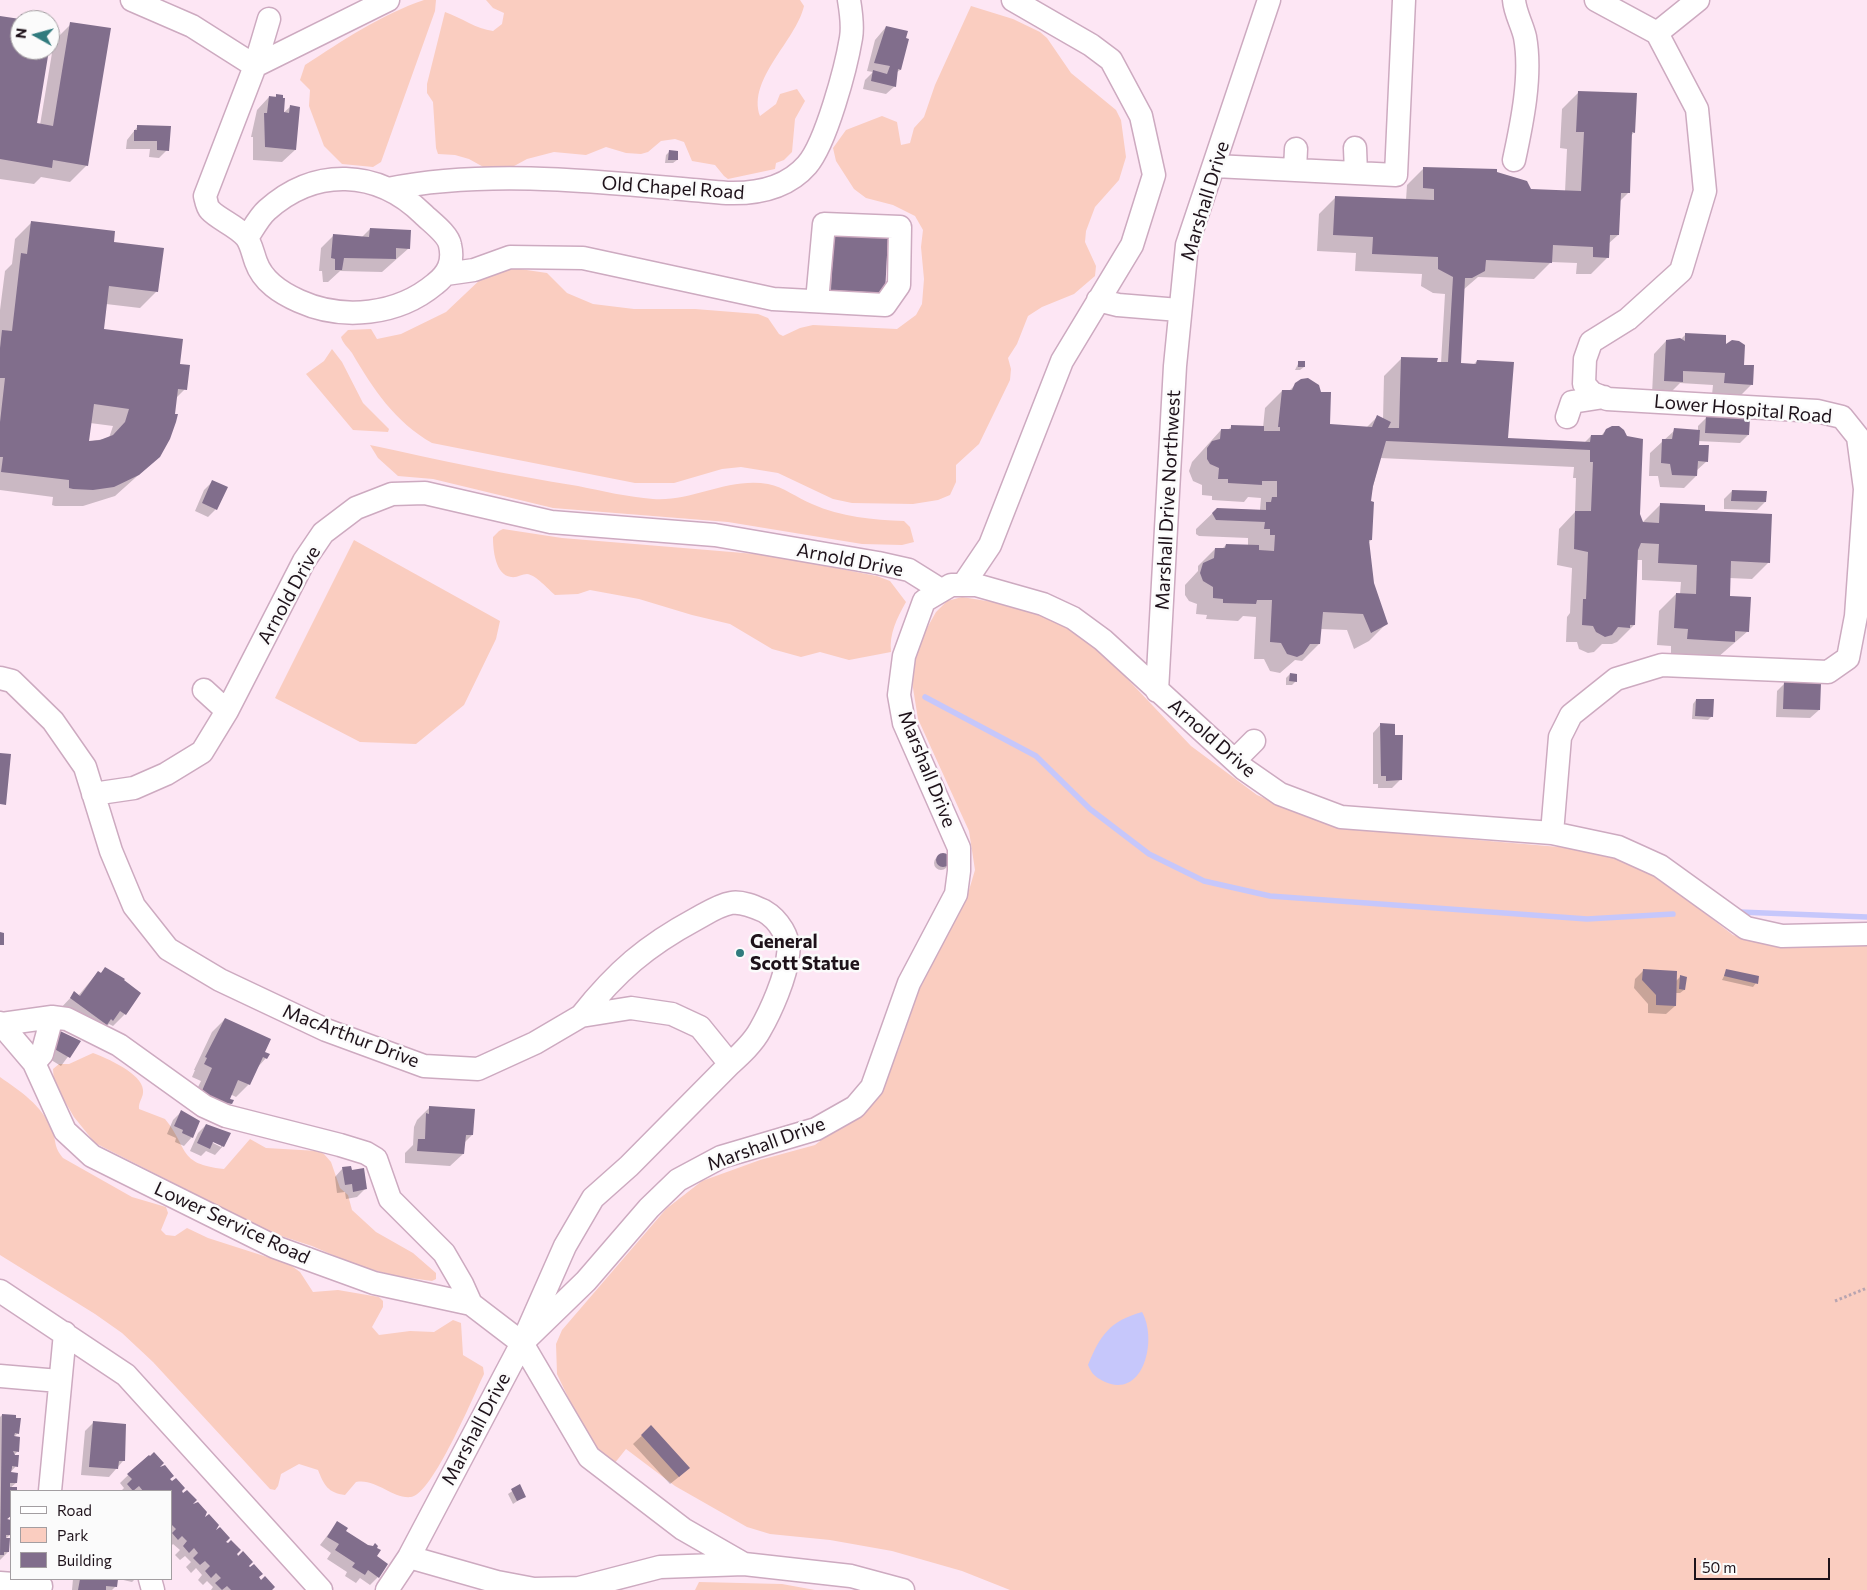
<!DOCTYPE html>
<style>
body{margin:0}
#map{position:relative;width:1867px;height:1590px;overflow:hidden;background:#fde6f4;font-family:Commissioner,sans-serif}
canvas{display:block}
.legend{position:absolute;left:10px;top:1490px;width:162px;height:90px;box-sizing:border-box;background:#fbfbfb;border:1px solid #a39ea1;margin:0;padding:6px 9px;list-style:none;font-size:15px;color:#1e121a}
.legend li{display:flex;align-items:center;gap:10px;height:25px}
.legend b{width:25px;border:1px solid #a39ea1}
.north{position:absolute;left:10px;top:10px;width:50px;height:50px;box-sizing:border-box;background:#fbfbfb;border:1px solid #a39ea1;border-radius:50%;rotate:277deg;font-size:14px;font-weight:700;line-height:20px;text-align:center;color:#1e121a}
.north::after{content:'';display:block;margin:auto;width:18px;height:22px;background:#317b7e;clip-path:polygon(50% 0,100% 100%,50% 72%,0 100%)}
.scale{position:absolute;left:1694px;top:1558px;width:136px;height:22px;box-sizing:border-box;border:2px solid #1e121a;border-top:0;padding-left:6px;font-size:15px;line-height:18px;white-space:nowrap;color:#1e121a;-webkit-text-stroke:4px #fbfbfb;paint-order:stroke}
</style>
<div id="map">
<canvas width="1867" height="1590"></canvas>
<ul class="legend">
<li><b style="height:6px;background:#fff"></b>Road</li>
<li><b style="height:14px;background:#facdc0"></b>Park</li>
<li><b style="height:14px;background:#816e8c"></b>Building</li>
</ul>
<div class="north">N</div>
<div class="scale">50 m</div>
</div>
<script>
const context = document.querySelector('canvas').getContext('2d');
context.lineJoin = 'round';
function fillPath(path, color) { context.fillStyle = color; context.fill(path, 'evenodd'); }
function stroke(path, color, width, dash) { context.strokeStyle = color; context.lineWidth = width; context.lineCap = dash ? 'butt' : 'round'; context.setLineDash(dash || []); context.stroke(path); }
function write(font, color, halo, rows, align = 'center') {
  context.font = font + ' Commissioner,sans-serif'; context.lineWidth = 5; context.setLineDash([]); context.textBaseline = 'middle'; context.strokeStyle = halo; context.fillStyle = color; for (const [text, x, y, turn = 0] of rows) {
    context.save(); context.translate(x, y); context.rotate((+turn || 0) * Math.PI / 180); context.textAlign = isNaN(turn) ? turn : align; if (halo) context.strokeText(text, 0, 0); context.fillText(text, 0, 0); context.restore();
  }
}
fillPath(new Path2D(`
 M424,0h12l-1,11 -54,151 -8,5 -31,-3 -18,-18 -15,-40 1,-16 -10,-10 5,-15c37,-24 77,-51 119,-65z
 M486,0h314l4,6c-8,35 -57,73 -44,110l16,-12 4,-10 17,-5 8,12 -10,18 -3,33 -8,8 -8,3 -1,6 -47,10 -4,-3 -9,-11 -23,-4 -8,-19 -9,-3 -14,2 -13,11 -7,2 -15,-1 -20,-6 -20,8 -32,-3 -27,7 -22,12 -18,-2 -18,-10 -14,-4 -17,-1 -2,-6 -3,-46 -6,-9v-9l18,-72c17,6 31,17 48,19l9,-7 2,-11 -11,-5z
 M971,6l42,13 27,13 7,6 24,35 45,37 5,10 5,37 -7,23 -24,27 -9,24 -1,11 11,24 -1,10 -21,18 -32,13 -14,9 -11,28 -9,14 3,11 -1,11 -31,64 -23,21v17l-6,13 -12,5 -25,4 -61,-1 -19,-4 -55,-26 -37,-6 -19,2 -48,14h-39l-203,-40c-37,-21 -59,-54 -80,-90 -4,-6 -9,-9 -11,-16l7,-7 23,-1 6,10 24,-5 45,-22 38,-36 29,-8 34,5 20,20 26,11 41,5h61l63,5 10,4 11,16 4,2 17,-8 13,-3 84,4 19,-14 6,-11 2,-25 -3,-32 2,-17 -8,-14 -22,-11 -27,-7 -12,-9 -18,-28 -3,-13 13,-18 36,-14 15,6 4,23 9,-2 4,-15 10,-11 11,-32z
 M332,349l10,13 21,41 26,26 -1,3 -35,-2 -47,-56 18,-13z
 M370,445c69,15 138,30 208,41 24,5 50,11 75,13 39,3 75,-22 115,-15 16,3 29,14 44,20 29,13 61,16 92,17l6,6 4,15 -12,3 -40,-1 -134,-22 -175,-14 -120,-29 -35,-3 -20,-18z
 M503,529l59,9 206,17 109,21 13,5 16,21c-9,16 -17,32 -15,50l-42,8 -29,-8 -19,5 -29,-8 -42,-25 -38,-9 -53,-16 -49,-9 -12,4 -23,1c-7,-6 -19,-20 -28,-21 -5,0 -10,4 -16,3 -16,-2 -18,-28 -18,-40l6,-6z
 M354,540l146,81 -4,18 -32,66 -48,39 -56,-2 -85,-44z
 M962,597l62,10 25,10 25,15 25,17 92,97 66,49 51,22 53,13 198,17 48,8 43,16 83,64 17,6 60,2 57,-3v650h-857l-48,-19 -70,-20 -62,-11 -60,-6 -23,-7 -72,-41 -49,-37 -12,15 -25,-22 -32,-68 -1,-30 6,-14 104,-121 36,-28 58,-21 55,-15 57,-44 26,-50 21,-61 48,-93 8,-27 -6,-39 -51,-112 -6,-37 5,-36 19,-34 11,-11z
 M93,1053c13,5 49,20 50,37 1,7 -5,12 -4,19l26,10c24,29 12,45 59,50l26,-30 16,9 52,3 6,3 7,8 9,26 8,7 4,15 24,22 37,21 23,20v6l-4,2 -36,-5 -38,-10 -46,-20 -40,-13 -177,-90 -21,-26 -20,-34 -1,-14 6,-5h10z
 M0,1077c20,14 42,28 52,53 5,12 1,16 11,28l69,39 34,10 2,6 -7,17 5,5 9,1 12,-8 21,10 81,26 11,8 13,20 25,-2 41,7 4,4v6l-11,20 7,8 31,-4 24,1 19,-12 8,3 2,32 20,12 1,7c-10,21 -52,121 -73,123 -19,2 -35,-19 -55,-15l-11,13c-17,-2 -21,-10 -27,-25l-19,-6 -18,10 -3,12 -3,4 -5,-1 -117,-127 -31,-29 -27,-19 -95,-59z
 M699,1582l83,2 33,6h-120z`), '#facdc0');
fillPath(new Path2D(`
 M1142,1312c16,28 1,89 -39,69 -9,-5 -11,-7 -15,-16 12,-30 22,-44 54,-53z`), '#c6c7fb');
fillPath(new Path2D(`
 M21,15l28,5h-29v30h28l-12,74 4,1 14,-84 17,-17 16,141 -17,17 -29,-5 -7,7 -34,-5v-162l17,3z
 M886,27l14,43 -4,3 -1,13 -9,8 -23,-5 2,-9 8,-8 -6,-1 8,-31z
 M1579,92l55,40 -3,4 -3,57 -9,9 -1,33 -10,9v13l-17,17h-15l1,-11 -26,-1 -17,17 -56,-2 -15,13 -5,74 15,1 4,-4 30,78 77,4 7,-7 9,1 6,-7 36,93 19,-19 42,8 66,50 -17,17 -23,-1v19l19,34 -31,27 -46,-2v-10l-14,-1 2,-34 17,-17h4l1,-12 -39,-2v-20h-5l-3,65 -17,17 -5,2h-10l-8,8 -6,1 -9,-4 -2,-7h-11l1,-25 3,-4 2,-45 -15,-3 2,-36 16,-17 1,-34h-3l1,-11 -194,-9 -11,45 2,37 -3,3 5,40 13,41 -17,17 -15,8 -7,-19 -27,-1 -1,15 -17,17 -7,-1 -15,13 -10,-2 -6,-12h-10l2,-42 -13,-1 -5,5 -32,-2 1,-4 -11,-1 1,-10 -8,-3 -4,-6v-10l13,-14v-5l17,-17h7l4,-4 22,1v-8l-49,-2 -3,-2v-5l21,-20 43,1 1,-12 -13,-1 -4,5 -32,-2v-4l-10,-1v-10l-9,-4 -4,-10 3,-9 29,-32h7l4,-4 31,2 2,-20 17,-17h7l7,-7 33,41 37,3 11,-11 6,3 1,-44 17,-17 40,4 4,-69 -12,-1 -12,-7 1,-12 -67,-3 1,-18 -39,-2 2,-37 17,-17 70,3 1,-15 17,-17 72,5 35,17 34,2 2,-43 -7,-1 2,-39z
 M282,96v18l8,-7 5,43 -13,12 -29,-2v-23h-2l6,-27 12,-13z
 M138,126l31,2 -2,22 -8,8 -10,-1 1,-8h-24l1,-9z
 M669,152l8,8 -4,3h-8l1,-8z
 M32,222l81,21 44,48 -17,17 -34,-4 -3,26 76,35 6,24 -10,10 -21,62 -39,35 -32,10h-28l-3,-1 1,-8 -53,-7v-180l5,-39 7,-7 3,-25zM90,423l23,3 -4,12 -22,4z
 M370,229l39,19 -27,24 -42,-1 -12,11h-5l-1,-11h-3l2,-23 13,-13 28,2z
 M835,234l49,58 -13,13 -52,-3z
 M1686,334l38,12 18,20 10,18 -13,13 -27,-2 1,-10 -33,-2 -11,11h-17l2,-40 12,-13 14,-1z
 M1299,362l5,5 -4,3h-5z
 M1706,418l42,17 -8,8 -42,-2v5l9,15 -11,10v5l-12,12 -24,-1 -2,-11h-9l1,-23 25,-23 23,1v-5z
 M213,481l3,28 -8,8 -13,-6 9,-21z
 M1732,491l33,11 -8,8 -33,-1v-10z
 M1290,674l6,7 -4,4h-6v-7z
 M1785,683l34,27 -9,8 -34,-1 1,-26z
 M1696,700l16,16 -4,4 -16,-1 1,-15z
 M1381,724l13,12 6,44 -8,8h-14v-4h-5v-51z
 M934 863a7 7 0 1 1 14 0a7 7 0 1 1-14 0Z
 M105,969l20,45 -12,12 -4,-2 -9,8 -42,-21 17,-18 3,3 20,-24 2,2z
 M1727,970l29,13 -3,4 -31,-7z
 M1643,971l33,10 4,-4 4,13 -4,3h-5v13l-9,8 -18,-1v-9l-14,-16 1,-9z
 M225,1019l38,34 3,5 -9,10 -8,16 -13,13 -6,-3 -2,5 4,2 -1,3 -13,12 -21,-27 4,-8 -9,-4 3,-7h-1l18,-38z
 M52,1041l27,1 -18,24 -18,-11z
 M430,1107l42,28 -8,8 -1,11 -13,12 -45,-3v-10l8,-8 1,-18 3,-7z
 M181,1112l11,25 -8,9 -9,-4 1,-4 -9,-4 6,-14z
 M206,1125l17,21 -8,9 -9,-4 -5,5 -11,-5 8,-18zM208,1138l13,7v2l-14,-7z
 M343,1168l8,3 14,18 -8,8 -11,2 -1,-7 -8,1 -2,-16z
 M2,1415l16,18 -4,4 4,14 -5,5 3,10 -7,8 7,9 -6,5 6,1v2h-5v11l-3,3h3v10l-5,6 4,14 -5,4 3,13 -8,8v-143z
 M93,1423l30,38 -14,16 -28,-2 4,-44z
 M651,1427l29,49 -10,8 -37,-40z
 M148,1456l8,14 17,6 -16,15h-36l3,-3 -4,-5z
 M520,1486l5,10 -12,8 -5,-10z
 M171,1504l18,3 23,27 13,7 45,49h-59l2,-3 -6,-6 -4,4 -5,-5 4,-5 -6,-7 -5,5 -5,-6 5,-5 -6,-6 -5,4 -5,-5 5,-5 -7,-6 -2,2z
 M337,1523l7,8 24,15 7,11 3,20 -8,8 -10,-7 -4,5 -11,-7 2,-4 -20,-13 4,-6 -11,-8z
 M73,1579h44l-1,7 -4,4h-40z
 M119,1579h16l-3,3z`), '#0003');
stroke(new Path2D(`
 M925,697l111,59 54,53 59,45 55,27 66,15 317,23 86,-5
 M1739,912l128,5`), '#c6c7fb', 5.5);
fillPath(new Path2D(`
 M21,14l34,6 -4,21 -1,-21h-30z
 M0,16l20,3v31h29l-12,73 16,3 17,-104 41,6 -23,138 -35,-6 -1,8 -52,-9z
 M886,26l22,5 -2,7 3,1 -8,31 -3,-1 -2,18 -25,-6 2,-11 14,4 3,-8 -16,-3z
 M1578,91l59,2 -2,40 -3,-1 -2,61h-9l-2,42h-9l-1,23 -16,-1v-10l-40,-2 -1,18 -66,-3 -1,11 -13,7h-7l-4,85 15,1 1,-4 37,2 -6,76 82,4 1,-7h12l3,-6 6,-3h7l5,4 3,6 16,3 -3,75 3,8 16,1 1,-20 45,2v6l67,3 -2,49 -39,-2 -1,35 21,1 -2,35 -14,-1v11l-48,-3 1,-10 -14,-1 2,-35 20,1 1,-29 -39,-2 1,-19 -18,-1 -3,7 -3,75h-5v3l-12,-1 -6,8 -7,2 -9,-5 -3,-6 -11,-1 1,-26h3l2,-47 -14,-3 1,-38h16l2,-49h-3v-12l-204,-9 -13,45 -2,15 3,1 -2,38h-3l5,43 14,41 -17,9 -8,-19 -40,-2 -3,32h-10l-7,10 -6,3 -10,-3 -6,-11 -11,-1 2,-42h-15l-1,4 -33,-1v-4l-10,-1v-11l-10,-6 -3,-8 3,-10 11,-5 1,-10h10l1,-4 33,1v5l15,1 1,-16h-5v-6h-6l1,-7 -49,-2 -4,-7 5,-5 49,2v-8h5l1,-5h5v-16h-15v4l-34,-2v-4h-10l1,-11 -9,-4 -3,-5v-11l5,-7 8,-2 1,-10h10v-4l33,1v5h16v-4h-2l4,-37h10l3,-7 6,-4 7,-1 11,7 2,7h10l-1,32 42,3 5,-12 14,7 -3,6h11l2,-71 37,1 -1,4h11l5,-85 -15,-8v-12l-66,-3 1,-17 -40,-2 2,-39 99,4v-11l-11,-1v-21l74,2v3l30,9 4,8 50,2 3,-59h-8z
 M276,94l7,1v3h2l-1,14 5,1 1,-8 10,2 -4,43 -31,-3 -1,-34h3l2,-17 7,1z
 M137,125l34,1 -2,25 -12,-1v-9h-23v-11h3z
 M669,150l9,1v9h-10z
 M31,221l84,10 -1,11 50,6 -6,44 -49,-6 -5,43 79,10 -3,25 10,1 -3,25 -9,-1 -3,25h3l-2,8 -6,17 -10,18 -21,18 -25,12 -21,3 -20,-1 -4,-1v-8l-68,-8 2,-15h-3v-35l5,-44h-5v-30l2,-18 10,1 9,-78 6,1zM94,404l35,5 -4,13 -12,13 -13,5 -11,1z
 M370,228l41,2 -1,19 -14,-1v11l-52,-1 -2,12h-7v-11l-4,-1 2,-24 36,3z
 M834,233l54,3 -3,57 -54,-3z
 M1685,333l41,2v9l6,-4 7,1 6,4 -1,20h10l-1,20 -29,-2 1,-10 -42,-2v11l-19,-1 2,-41 14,-2 5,3z
 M1298,361h7v6h-7z
 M1706,416l44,2 -1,17 -44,-2z
 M1674,428l26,2 -1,15h10l-1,17 -10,-1 -1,15 -25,-1 -2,-11 -9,-1 1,-24h10z
 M212,480l16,7 -11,23 -15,-7z
 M1732,490l35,1 -1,11 -35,-1z
 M1290,673l7,1v8l-8,-1z
 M1784,681l37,2 -1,27 -37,-1z
 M1696,699h18l-1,18 -18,-1z
 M1380,723l15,1v11h8l-1,45 -16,1v-5h-5z
 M0,753l11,1 -5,51 -6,-1z
 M936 860a7 7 0 1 1 14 0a7 7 0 1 1-14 0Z
 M0,932l4,1v12h-4z
 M105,967l20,12 -1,1 17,13 -15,22 -6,-4 -7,10 -2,-2 -4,6 -37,-27 4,-7 6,5 18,-25 3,2z
 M1643,969l34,2 -1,35 -20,-1v-10l-14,-15z
 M1726,969l33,7 -1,8 -34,-8z
 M1680,975l7,2 -2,13 -6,-1z
 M225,1018l46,21 -6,13 5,2 -3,5 -4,-2 -13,28 -12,-5 -8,19 4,1 -2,4 -4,-1 -1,2 -26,-12 11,-25 -8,-4 3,-6 -2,-1z
 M60,1031l21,10 -11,17 -19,-11z
 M429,1106l46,3 -2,26h-7l-2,19 -47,-3 1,-12h7l1,-26 3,1z
 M181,1110l19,11 -7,17 -11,-5 1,-3 -9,-4z
 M206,1124l25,9 -7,14 -11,-5 -3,7 -13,-6z
 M351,1166l1,4 12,-2 3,21 -14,3 -1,-8 -7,1 -3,-18z
 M2,1414l14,1v3h5l-2,16 -4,-1 -1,3 6,1 -1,15 -6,-1 2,4h4l-1,12 -6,-1v2l-1,4 7,1 -1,10h-7v4h7v4h-6l-1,7 1,18 -4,3 4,1v15h-5v3h4l-1,14h-5v3h-4z
 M93,1421l33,3 -1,37h-6l-1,8 -29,-2z
 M651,1425l39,43 -11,9 -38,-42z
 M154,1452l10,11 -4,4 5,-2 9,11 -4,3 2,2 4,-3 9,10 -3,3 1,2 4,-3 10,10 -4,4 5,-2 9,10 -2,5 4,-3 10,11 -3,5 4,-3 10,11 -4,4 2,1 3,-3 10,10 -4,4 1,2 5,-5 10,11 -4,4 1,1 4,-3 9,10 -4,3 2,3 4,-4 10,11 -3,3h-41l-4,-4 -5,4 -7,-7 6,-5 -5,-5 -5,5 -6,-7 5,-5 -5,-5 -5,4 -7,-7 5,-5 -4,-5 -5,5 -6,-7 4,-5 -5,-5 -4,4 -6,-7 4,-4 -5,-5v-33h-28l-4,-5 -6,5 -6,-7 5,-5 -5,-5 22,-19 1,1z
 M520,1484l6,13 -9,4 -6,-12z
 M337,1521l11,7 -2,3 22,14 5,1 2,-3 3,3 -1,2 4,2 -4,6 11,8 -9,14 -11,-8 -3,5 -13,-8 3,-4 -20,-13 4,-6 -12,-7z
 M80,1579h38l-1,8 -11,-1v4h-28z`), '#816e8c');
const minor = new Path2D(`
 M132,0l60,26 63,40
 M1514,0c1,13 8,24 11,37 7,38 -3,86 -11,123
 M1657,33l41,-33
 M255,66l133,-66
 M1355,148l1,25
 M1215,166l181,9 8,-175
 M1295,170l1,-21
 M388,189c107,-22 230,-5 339,4 29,1 60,-5 80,-28 19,-22 39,-97 44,-127 2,-11 0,-26 -2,-38
 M247,238c6,-9 12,-21 20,-28 48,-43 110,-41 156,4 8,8 25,20 27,31 4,17 -2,29 -15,39 -37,31 -92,37 -136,17 -18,-8 -36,-19 -43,-39 -3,-8 -5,-19 -10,-25 -9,-11 -28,-18 -36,-27 -3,-3 -4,-10 -5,-14l50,-130 14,-47
 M446,274l28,-4 36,-13 73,1 190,41 112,6 14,-20 1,-58 -76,-3 -7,77
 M1098,300l20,5 61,5
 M1567,417l5,-15 32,-5
 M963,585l27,-40 72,-184 70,-116 22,-70 -13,-59 -30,-56 -20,-15 -78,-45
 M0,678l12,3 41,40 32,46 26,84 23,55 34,43 52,31 106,50 98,36 54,3 57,-26 46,-27 50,-8 41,6 28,13 30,37 -101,102 -36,32 -28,48 -38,86
 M204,690l23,21
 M1157,691l18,-325 12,-121 82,-245
 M1235,760l19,-19
 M93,794l41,-6 32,-14 36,-22 25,-41 77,-150 19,-28 33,-25 36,-14 33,-1 126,29 164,13 163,28 31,7 32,20
 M1552,833l8,-96 11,-22 45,-36 46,-14 166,7 20,-14 8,-42 9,-127 -7,-52 -16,-20 -25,-6 -210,-12 -15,-6 -8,-9 1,-25 6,-17 37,-23 53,-48 24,-80 -8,-82 -40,-76 -61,-33
 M581,1016c36,-45 65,-70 115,-97 11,-6 23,-14 35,-16 11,-2 24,4 33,8 14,8 27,27 24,44 -2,22 -17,56 -28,75 -7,13 -19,24 -30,34
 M0,1023l34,40 31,68 27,25 183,91 99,36 97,21 51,39 67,114 94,72 61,35
 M2,1024l50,-7 15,2 52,26 85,61 22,10 114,29 26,8 10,6 14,40 54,54 18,31 9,20
 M34,1063l8,-9 10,-37
 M0,1291l126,84 195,215
 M0,1376l59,5
 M50,1491l15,-158
 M409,1557l88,25 37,7 45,-1 81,-21 84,-3 107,12 52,14
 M150,1579l3,11
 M0,1583l41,3
 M387,1590l22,-33 113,-214 64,-62 63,-73 29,-28 43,-23 95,-28 39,-22 17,-20 37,-104 47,-89 3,-23v-23l-55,-125 -5,-28 5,-39 20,-55 27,-16h25l67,19 30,14 30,22 141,129 36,25 61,23 211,16 66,14 42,19 86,62 36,8 85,-2`);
stroke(minor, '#cdaac0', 25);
stroke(new Path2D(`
 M1835,1301l32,-13`), '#b7a4b0', 3, [2.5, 2.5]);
stroke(minor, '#fff', 22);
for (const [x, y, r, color] of [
 [740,953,5,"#317b7e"]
]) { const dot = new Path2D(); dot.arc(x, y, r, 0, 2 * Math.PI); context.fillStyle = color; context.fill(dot); stroke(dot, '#fbfbfb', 2); }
write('19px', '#1e121a', '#fbfbfb', [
 ["Old Chapel Road",673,188,4],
 ["Marshall Drive",1205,201,-73],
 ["Lower Hospital Road",1743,409,5],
 ["Marshall Drive Northwest",1168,500,-87],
 ["Arnold Drive",850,560,11],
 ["Arnold Drive",289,595,-61],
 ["Arnold Drive",1212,738,41],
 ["Marshall Drive",927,769,68],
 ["MacArthur Drive",351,1036,21],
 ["Marshall Drive",766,1144,-20],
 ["Lower Service Road",232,1223,25],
 ["Marshall Drive",476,1429,-62]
]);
write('bold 19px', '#1e121a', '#fbfbfb', [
 ["General",750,942],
 ["Scott Statue",750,964]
], 'left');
</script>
